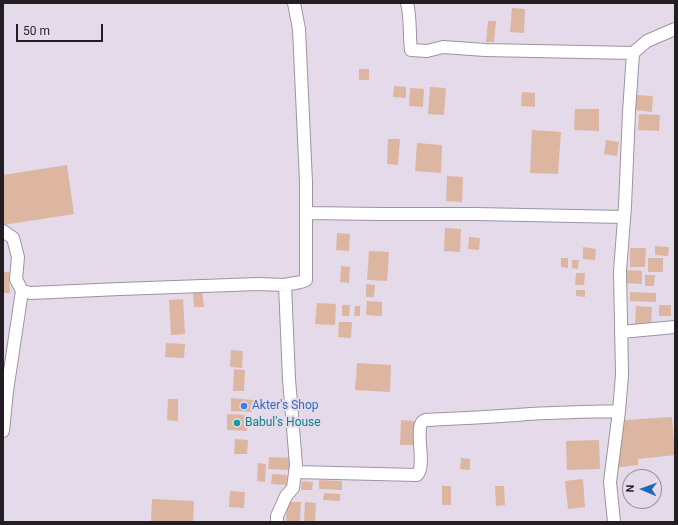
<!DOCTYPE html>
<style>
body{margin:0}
#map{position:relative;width:678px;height:525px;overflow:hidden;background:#e5dae9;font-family:Roboto,sans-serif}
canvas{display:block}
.frame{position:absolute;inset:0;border:4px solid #221e24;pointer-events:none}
.north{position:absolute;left:622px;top:469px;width:40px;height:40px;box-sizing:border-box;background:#e5dae9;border:1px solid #978f9a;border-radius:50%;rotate:272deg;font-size:11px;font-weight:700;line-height:16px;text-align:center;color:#221e24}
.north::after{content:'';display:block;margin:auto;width:14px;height:18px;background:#1c6bba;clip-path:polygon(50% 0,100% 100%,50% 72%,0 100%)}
.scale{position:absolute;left:16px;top:24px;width:87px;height:18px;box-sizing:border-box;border:2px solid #221e24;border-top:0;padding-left:5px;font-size:12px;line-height:14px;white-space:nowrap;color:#221e24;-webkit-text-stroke:3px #e5dae9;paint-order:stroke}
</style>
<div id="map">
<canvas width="678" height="525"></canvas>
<div class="frame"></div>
<div class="north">N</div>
<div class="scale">50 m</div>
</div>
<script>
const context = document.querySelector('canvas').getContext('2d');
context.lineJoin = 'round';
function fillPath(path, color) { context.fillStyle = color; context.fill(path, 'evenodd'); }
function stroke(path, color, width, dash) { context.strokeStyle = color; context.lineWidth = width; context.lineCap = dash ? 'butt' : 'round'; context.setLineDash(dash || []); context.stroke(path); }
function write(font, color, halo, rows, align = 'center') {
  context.font = font + ' Roboto,sans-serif'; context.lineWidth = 4; context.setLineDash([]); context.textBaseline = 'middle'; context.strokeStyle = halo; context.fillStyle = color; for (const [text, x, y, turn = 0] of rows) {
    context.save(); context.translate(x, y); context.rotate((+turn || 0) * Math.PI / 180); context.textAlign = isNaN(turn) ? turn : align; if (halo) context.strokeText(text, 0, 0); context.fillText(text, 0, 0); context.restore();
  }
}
fillPath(new Path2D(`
 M512,8l13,1 -1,24 -14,-1z
 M488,21h8l-2,21h-8z
 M359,69h10v11h-10z
 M394,86l12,1v11l-13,-1z
 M430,87l16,1 -2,27 -16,-1z
 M410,88l14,1 -1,18 -14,-1z
 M522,92l13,1v14l-14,-1z
 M636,95l17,1 -1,16 -17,-2z
 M575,109h24v22l-25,-1z
 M639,114l21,1 -1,16 -21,-1z
 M532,130l29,2 -3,42 -28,-1z
 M388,139h12l-2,26 -11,-1z
 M606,140l13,2 -2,14 -13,-2z
 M417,143l25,2 -1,28 -26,-2z
 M67,165l7,49 -71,11v-50z
 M447,176l16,1 -1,25 -16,-1z
 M445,228l16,1 -1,23 -16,-1z
 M337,233l13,1 -1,17 -13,-1z
 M469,237l11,1 -1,12 -11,-1z
 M655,246l14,1 -1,9 -13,-1z
 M583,247l13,2 -1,11 -12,-1z
 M630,248h16l-1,19h-15z
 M369,251l20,1 -2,29 -20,-1z
 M561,258h7v10l-7,-1z
 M648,258h15v14h-15z
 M572,260h7l-1,9 -6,-1z
 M341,266l9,1 -1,16 -9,-1z
 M626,270l16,1v13l-17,-1z
 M3,272h6l1,21h-7z
 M576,273h9l-1,12h-9z
 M645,275h10l-1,11h-9z
 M366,284l9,1 -1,12h-8z
 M576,290h9v7l-9,-1z
 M202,291l2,16h-10l-1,-15z
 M630,292l26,1v9l-26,-1z
 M183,299l2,35 -14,1 -2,-35z
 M367,301l15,1v14l-16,-1z
 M317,303l19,1 -1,21 -20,-1z
 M342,305h8l-1,11h-7z
 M659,305h12v11h-12z
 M355,306h5v10h-6z
 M636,306l16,1 -1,20 -16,-1z
 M339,322h13l-1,16 -13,-1z
 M166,343l19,1 -1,14 -19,-1z
 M231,350l12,1 -1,17 -12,-1z
 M357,363l34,2 -1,27 -35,-2z
 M234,369l11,1 -1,21h-11z
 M231,398l22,2 -1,12 -21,-1z
 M168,399h10v22l-11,-1z
 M227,414l21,1 -1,16 -20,-1z
 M672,417l3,38 -37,4v6l-24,3 2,-29 9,-19z
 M401,420l13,1 -1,24h-13z
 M235,439l13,1 -1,14h-13z
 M599,440l1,29 -33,1 -1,-29z
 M269,457l21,1 -1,12 -21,-1z
 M461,458l9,1v11l-10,-1z
 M258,463l8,1 -1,18 -8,-1z
 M272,474l15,1 -1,10 -15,-1z
 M583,479l2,28 -17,2 -3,-28z
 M319,480l23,1v9l-23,-1z
 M302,481l11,1 -1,8h-11z
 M442,486h9v19h-9z
 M495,486h9l1,19 -9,1z
 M230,491l15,1 -1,16 -15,-1z
 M324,493l16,1v7l-17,-1z
 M152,499l42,2 -1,21h-42z
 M287,502h14l-1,20h-14z
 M305,502l11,1 -1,19h-11z`), '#ddb6a2');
const minor = new Path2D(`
 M407,3c4,16 2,31 4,47l16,1 16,-4 42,3 148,3
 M306,213l75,1h95l148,3
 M3,231l10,7 5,19 -2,22 6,12 9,2 89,-4 138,-5 27,1
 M621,332l54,-5
 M3,431l4,-40 15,-100
 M295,472l122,3c9,-9 -1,-39 4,-51 1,-2 2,-3 4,-4 31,-1 61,-3 92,-5 34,-3 68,-3 102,-4
 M277,522v-6l9,-20 7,-8 3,-23 -7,-86 -4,-94c6,-2 17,-2 21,-5v-98l-7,-153 -5,-26
 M614,522l-4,-40 9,-71 3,-36 -2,-104 5,-65 4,-94 4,-59 14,-12 28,-12`);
stroke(minor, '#9d93a1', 14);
stroke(minor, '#fff', 12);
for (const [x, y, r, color] of [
 [244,406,4,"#3f7fe0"],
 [237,423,4,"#0f9aa8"]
]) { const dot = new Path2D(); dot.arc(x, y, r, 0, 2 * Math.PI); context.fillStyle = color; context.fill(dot); stroke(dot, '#e5dae9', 1.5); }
write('12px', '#366cbe', '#e5dae9', [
 ["Akter's Shop",252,406]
], 'left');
write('12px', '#0d838f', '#e5dae9', [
 ["Babul's House",245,423]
], 'left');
</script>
